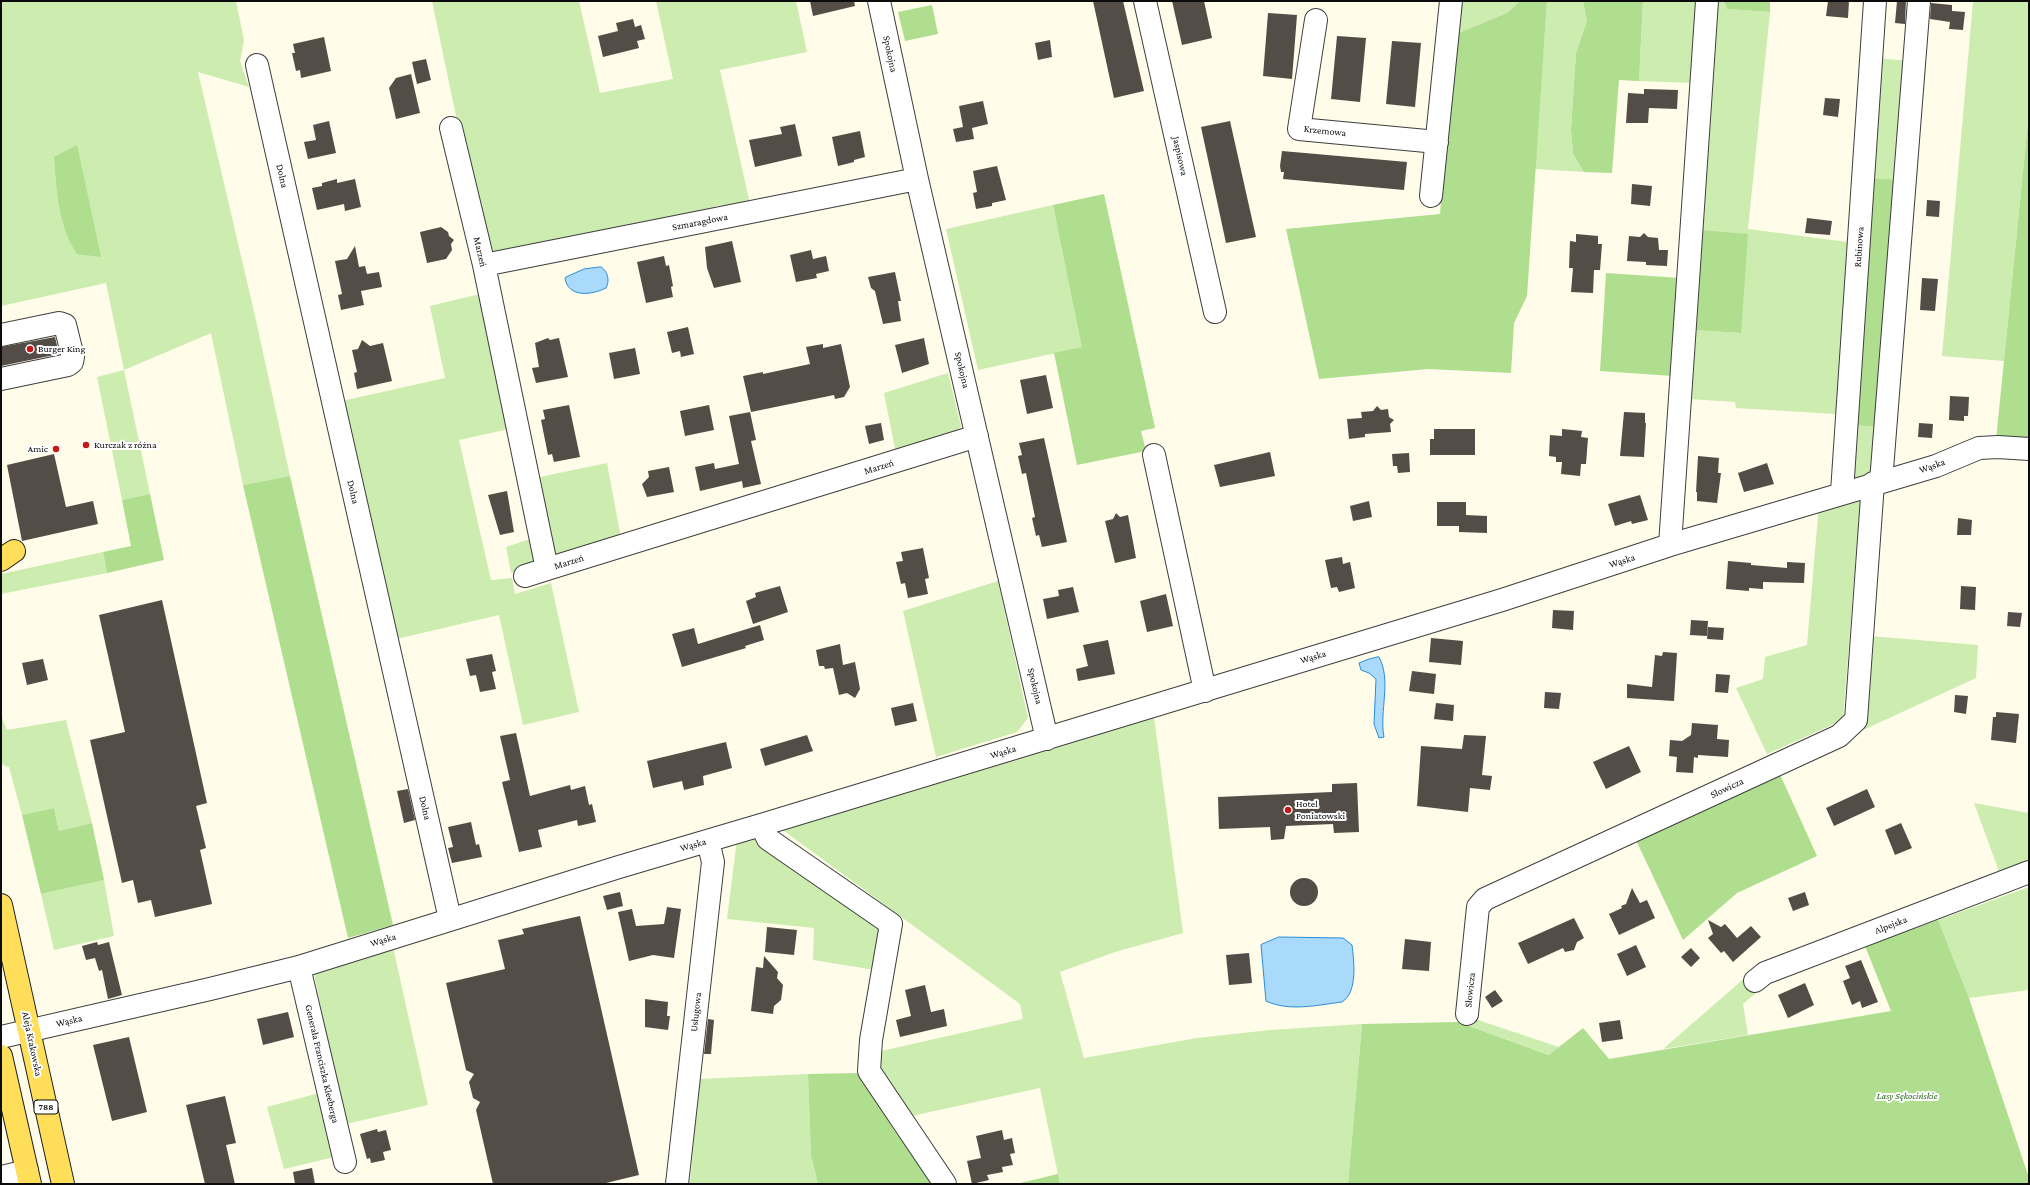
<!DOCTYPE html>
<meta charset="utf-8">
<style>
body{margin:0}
#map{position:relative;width:2030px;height:1185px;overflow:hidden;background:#fffce9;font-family:"Crimson Pro",serif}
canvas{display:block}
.frame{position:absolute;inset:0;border:2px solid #0b0b0b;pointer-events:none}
</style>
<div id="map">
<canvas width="2030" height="1185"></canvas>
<div class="frame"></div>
</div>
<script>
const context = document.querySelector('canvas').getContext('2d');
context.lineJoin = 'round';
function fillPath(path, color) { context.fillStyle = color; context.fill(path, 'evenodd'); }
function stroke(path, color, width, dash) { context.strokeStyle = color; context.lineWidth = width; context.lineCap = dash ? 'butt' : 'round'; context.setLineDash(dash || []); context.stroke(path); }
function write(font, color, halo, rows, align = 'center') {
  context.font = font + ' "Crimson Pro",serif'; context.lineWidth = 4; context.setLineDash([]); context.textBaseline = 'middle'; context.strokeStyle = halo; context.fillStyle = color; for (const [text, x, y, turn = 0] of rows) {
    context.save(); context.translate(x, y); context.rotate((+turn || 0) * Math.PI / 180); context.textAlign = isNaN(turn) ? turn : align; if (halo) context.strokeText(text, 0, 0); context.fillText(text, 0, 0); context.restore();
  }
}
fillPath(new Path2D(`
 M1,1h235l8,39 -4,21 9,26 -51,-15 57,244 35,160 -47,9 -32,-152 -87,37 26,124 -28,6 -25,-123 27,-7 -18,-87 -105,23z
 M432,1h147l21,92 73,-14 -17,-78h140l11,51 -87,18 30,134 -21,5 -4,-4 -10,1 -2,5 -228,44z
 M1458,1h62l-13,12 -51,21z
 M1547,1h36l4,20 -11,32 -5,76 2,25 11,18 -49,-3z
 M1643,1h57l-6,82 -55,-2z
 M1715,1h9l3,8 43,3 -22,217 107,14 -19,171 -100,-6 -1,-6 -46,-3 4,-69 48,3 -42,-103z
 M1973,1h56v111l-25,249 -62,-5z
 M1876,58l34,3 -8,119 -35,-2z
 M1053,205l30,142 -105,23 -32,-141z
 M480,294l29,135 -50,11 32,140 21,-2 3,16 36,-11 28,129 -56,13 -24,-110 -107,25 -50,-239 103,-23 -15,-72z
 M948,373l13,53 -6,9 -59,18 -12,-60z
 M1853,425l29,2 -2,32 -13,18 -17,4z
 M607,463l14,75 -68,21 -18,-81z
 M1861,491l-18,229 -76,34 -31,-66 27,-9 2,-22 42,-12 12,-141z
 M533,538l2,23 -13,9 -11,3 -5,-26z
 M103,552l4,21 -106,21v-20z
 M998,581l30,137 -11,14 -81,25 -33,-146z
 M1870,636l108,9 -2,33 -115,53z
 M1,715l6,15 59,-10 26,103 -33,8 -5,-23 -32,7 -13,-48 -6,-2 -2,-7z
 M1154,717l29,216 -68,19 -55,20 24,86 113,-20 73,-8 92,-6 -14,160h-288l-20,-96 -133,29 -33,-47 3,-18 146,-33 -3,-15 -240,-176 273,-79z
 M1974,803l55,10v52l-29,9z
 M751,835l130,95 -6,40 -62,-10 1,-32 -87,-9 10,-80z
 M104,880l10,56 -60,14 -13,-56z
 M2029,887v103l-60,8 -31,-78z
 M393,947l35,158 -82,19 -9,-35 -23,-116z
 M1747,976l10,16 -14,12 5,31 -85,14z
 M1459,1016l19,4 81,27 -9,8 -92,-33z
 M808,1074l3,81 7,29h-128l9,-105z
 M319,1093l15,64 -50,12 -17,-62z`), '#ccecb0');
fillPath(new Path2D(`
 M1520,1h27l-20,295 -13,27 -3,50 -83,-4 -109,10 -33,-150 154,-15 16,-180 51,-21z
 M1583,1h60l-4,80 -20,-1 -7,93 -28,-1 -11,-18 -2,-25 5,-76 11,-32z
 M1724,1h46v11l-43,-3z
 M932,5l6,29 -33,7 -7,-29z
 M2029,112v330l-33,-2z
 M77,145l24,112 -24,-3c-19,-29 -20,-63 -23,-97z
 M1867,178l35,2 -20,247 -29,-2z
 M1104,194l51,234 -14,3 5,20 -69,14 -23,-112 28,-6 -29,-142z
 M1699,230l49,4 -7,99 -48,-3z
 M1606,273l74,5 -7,98 -73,-5z
 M290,476l103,449 -45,13 -105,-453z
 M150,494l14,66 -57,13 -4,-21 28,-6 -9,-46z
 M1778,770l39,86 -80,37 -54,47 -48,-102z
 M54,808l5,23 33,-8 12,57 -63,14 -19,-79z
 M1938,920l31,78 60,180v6h-681l14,-160 96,-2 91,33 34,-27 26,31 282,-48 -26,-65z
 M859,1073l35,57 40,54h-116l-7,-29 -3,-81z
 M1058,1174l2,10h-44z`), '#aede8e');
const water = new Path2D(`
 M601,267c7,4 9,14 5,21 -14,7 -37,10 -41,-9l1,-2 18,-8z
 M1379,657c13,24 0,54 5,80l-5,1 -5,-14 2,-45 -7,-6 -8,-3 -2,-7 10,-4z
 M1279,937l64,1 9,7c2,16 6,47 -10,57 -25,3 -52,10 -76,-1l-5,-56z`);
fillPath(water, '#a9d9fb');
stroke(water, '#2a8bd8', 1);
fillPath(new Path2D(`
 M810,1h44l1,5 -42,10z
 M1093,1h30l21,90 -30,7z
 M1172,1h32l8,37 -30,7z
 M1828,1h21l-1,17 -22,-2z
 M1897,1h9l-1,23 -10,-1z
 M1931,3l21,2v6l13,1 -2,18 -14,-1 1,-7 -20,-3z
 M1268,13l29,2 -5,64 -29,-3z
 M633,19l2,8 6,-2 4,14 -8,2 2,7 -36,9 -5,-21 20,-5 -2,-8z
 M1337,36l29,2 -6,64 -29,-3z
 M324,37l7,34 -30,7 -1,-8 -4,1 -4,-18h3l-2,-9z
 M1050,40l2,17 -14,3 -3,-17z
 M1392,41l29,2 -6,64 -29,-3z
 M426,59l5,21 -14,4 -5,-22z
 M411,74l9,39 -24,6 -7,-31 7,-10z
 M1644,89l34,1 -1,19 -28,-1 -1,15h-22l2,-30 16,1z
 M1825,98l15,1 -2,18 -15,-2z
 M983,101l5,23 -16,4 2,11 -18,3 -3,-13 10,-2 -4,-21z
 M329,121l7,32 -28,6 -4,-17 12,-2 -3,-15z
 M1230,121l26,116 -30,6 -25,-116z
 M795,124l7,32 -47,11 -6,-27 33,-6 -2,-7z
 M860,131l5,26 -11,3v2l-16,4 -6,-29z
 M1282,151l125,11 -3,28 -121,-11 1,-7h-3l-1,-6z
 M997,166l9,34 -14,3v3l-16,3 -3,-16 4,-1 -4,-21z
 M337,179v4l18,-4 6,28 -16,4 -1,-7 -27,6 -5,-22 10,-2v-3z
 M1632,184l20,2 -2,20 -19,-2z
 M1927,200l13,1 -1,16 -13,-1z
 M1807,218l25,3 -2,14 -25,-2z
 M441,227l7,5 1,4 5,4 -3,4 1,6 -6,9 -19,4 -7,-31z
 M1644,233l4,4 10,1 1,12h9l-1,16 -21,-1v-3l-19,-1 2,-25 11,1z
 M1576,234l22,2v8h4l-2,26h-6l-1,23 -22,-1 2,-24h-4l1,-27 6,1z
 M732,241l9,41 -27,6 -7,-20 -2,-21z
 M355,246l4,21 6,-1 2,8 12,-2 3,15 -21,4 3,14 -23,5 -3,-15 4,-1 -7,-33 12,-2z
 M811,250l2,9 13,-3 3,15 -13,3 1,4 -21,4 -6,-27z
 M664,256l2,10 3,-1 4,21 -2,1 2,10 -27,6 -9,-41z
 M895,272l6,29h-3l3,20 -18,3 -8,-33 -4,-3 -3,-11z
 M1922,278l16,1 -3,32 -15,-1z
 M688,327l6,27 -13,3 -1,-6 -8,2 -5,-21z
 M55,337l4,17 -58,12v-19z
 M548,338l2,2 9,-2 9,39 -32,6 -4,-15 7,-1 -4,-24z
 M924,338l5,26 -27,9 -7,-28z
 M362,340l8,6 13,-3 9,38 -35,8 -3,-16 3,-1 -5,-22 6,-1z
 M823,344v4l18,-4 9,43 -6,10 -9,2 -1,-4 -83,17 -8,-36 20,-4v2l47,-10 -4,-17z
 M635,348l5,26 -26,5 -5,-26z
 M1046,375l7,33 -26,6 -7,-34z
 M1950,396l19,1 -1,19h-4v5l-15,-1z
 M569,405l11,52 -26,5 -2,-8 -4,1 -7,-35 4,-1 -2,-9z
 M709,405l5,25 -29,6 -5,-25z
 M1377,406l4,4 7,-1 1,8 5,3 -4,4 1,8 -26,2v3l-16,2 -2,-20 15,-1 -1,-6 12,-1z
 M750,412l6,28 -5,1 10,43 -18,4 -1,-7 -42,10 -5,-24 19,-4 1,6 24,-5 -10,-48z
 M1624,412l21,1v10h1l-2,34 -24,-1z
 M881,423l3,17 -15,4 -4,-18z
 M1919,423l14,1 -1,14 -14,-1z
 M1434,429h41v26h-45v-16h4z
 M1562,429l20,2 -1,6 7,1 -2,26h-5l-1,12 -19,-2 1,-12h-6v-5l-7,-1 1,-21 12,1z
 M1044,438l23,104 -25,5 -3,-12 -3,1 -4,-18 3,-1 -5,-24 -4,-20 -4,1 -4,-18 4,-1 -3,-12z
 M1270,452l5,24 -55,11 -6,-22z
 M1409,453l1,19 -12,1 -1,-7h-4l-1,-12z
 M54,454l12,53 27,-6 5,23 -76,17 -15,-76z
 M1698,456l21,2 -1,15h3l-4,30 -20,-2v-9h-1z
 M1767,463l7,21 -30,8 -6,-19z
 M669,467l5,25 -27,5 -5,-13 7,-7 -1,-6z
 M507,491l7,41 -14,3 -12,-40z
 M1640,495l8,25 -16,4 -1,-3 -16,5 -7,-22z
 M1369,501l3,16 -19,4 -3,-15z
 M1437,502h29v13l21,1v17l-28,-1v-6h-22z
 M1116,513l4,4 8,-2 8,43 -21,5 -10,-42 8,-2z
 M1958,518l14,2 -1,15h-14z
 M923,548l6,30 -4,1 3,15 -20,4 -3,-15 -4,1 -5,-22 7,-1 -2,-9z
 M1342,557l1,7 7,-2 5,26 -16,4 -2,-5 -6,1 -6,-28z
 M1728,561l23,2v2l36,3v-6l18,1 -1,20 -41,-1v7l-14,-1v3l-23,-2z
 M780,586l8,26 -35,12 -7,-23 10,-4 -1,-4z
 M1961,586l15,1 -1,23 -15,-1z
 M1073,587l6,25 -32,7 -4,-20 16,-3 -1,-6z
 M1166,594l7,32 -26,6 -7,-31z
 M162,600l45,203 -11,3 10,42 -6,2 12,54 -57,13 -4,-17 -13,3 -5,-23 -11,3 -32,-143 35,-8 -26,-117z
 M1553,610l21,1 -1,19 -21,-2z
 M2008,612l14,1 -2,14 -13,-1z
 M1691,620l17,1 -1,15 -17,-1z
 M760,625l4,15 -19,6 1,2 -64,19 -10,-33 22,-6 4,16z
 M1708,627l16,1 -1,12 -16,-1z
 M1431,638l32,3 -2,24 -32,-3z
 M1108,640l7,34 -37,7 -2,-12 12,-3 -5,-21z
 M840,644l3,21 12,-3 5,27 -5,9 -8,-5 -8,2 -6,-27 -8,1 -1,-3h-5l-3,-16z
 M1663,652l14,1 -3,48 -47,-3v-14l25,3 3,-32 7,1z
 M492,654l4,17 -4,1 4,17 -16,3 -4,-17 -6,1 -4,-17z
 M43,659l5,21 -21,5 -5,-22z
 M1412,671l24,3 -2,20 -25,-3z
 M1716,674l14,1 -2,18 -13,-1z
 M1545,692l16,1 -2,16 -15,-1z
 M1955,695l13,1 -2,18 -12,-2z
 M913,703l4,18 -22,5 -4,-18z
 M1436,703l18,2 -1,16 -19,-2z
 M1996,712l23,2 -3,29 -25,-3 2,-23h3z
 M1692,723l26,2 -1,14 12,1 -1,17 -30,-2v3l-4,-1 -1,16 -17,-1 1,-15 -8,-1 1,-16 12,1 9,-6z
 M516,733l14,63 40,-11 1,5 14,-4 4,19 3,-1 4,18 -18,4 -1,-6 -39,10 4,17 -23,5 -17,-70 8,-2 -10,-44z
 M807,735l6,16 -48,15 -5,-17z
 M1464,735l22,1 -4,39 10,1 -2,14 -20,-2 -2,24 -51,-6 4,-60 41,3z
 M726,742l6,26 -29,8 1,9 -20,5 -2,-9 -29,7 -6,-27z
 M1629,746l12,26 -35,17 -13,-27z
 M1357,783l2,49 -25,1 -1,-9 -47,2 -2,13 -13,1 -1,-13 -51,2 -1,-32 114,-5v-8z
 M408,789l7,31 -11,3 -7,-32z
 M1867,789l8,18 -41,19 -8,-18z
 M471,822l5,23 3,-1 3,13 -30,6 -4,-15 5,-1 -5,-20z
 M1901,823l11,25 -17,7 -10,-25z
 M1290 892a14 14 0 1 1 28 0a14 14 0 1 1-28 0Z
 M1632,888l8,15 7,-3 8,18 -36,17 -10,-21 13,-6 -1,-2 5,-2z
 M620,892l3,14 -16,4 -4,-14z
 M1805,892l4,13 -16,6 -5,-13z
 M667,907l14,2 -7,49 -21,-3 -24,6 -11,-49 14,-3 4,17 28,-2z
 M580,916l59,259 -37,9h-109l-17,-74 4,-8 -7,-4 -4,-16 5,-8 -8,-4 -20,-87 59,-14 -7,-29 26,-6 -2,-5z
 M1574,918l10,20 -7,4 -3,8 -9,2 -2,-4 -35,16 -10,-21z
 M1708,920l13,7 4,-3 12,14 14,-12 10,11 -28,25 -9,-11 -3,2 -13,-15 5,-4z
 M767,927l30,3 -3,25 -29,-3z
 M1405,939l26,3 -2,29 -27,-2z
 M97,942l1,3 11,-3 13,53 -14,4 -6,-29 -3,1 -4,-13 -9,2 -4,-14z
 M1636,945l10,22 -19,9 -10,-22z
 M1691,948l9,10 -9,9 -10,-10z
 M1249,953l3,30 -23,2 -3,-30z
 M764,956l14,16 -1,6 6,7 -2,15 -7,6 -1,8 -22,-3 5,-44 7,1z
 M1861,960l17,42 -16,6 -2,-7 -8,4 -9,-24 7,-3 -5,-12z
 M1805,983l9,22 -26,13 -10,-23z
 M925,985l6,27 13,-3 3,17 -47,11 -4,-17 15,-4 -6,-26z
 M1495,990l8,11 -11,7 -7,-11z
 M645,999l23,3 -1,14h3l-2,14 -23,-3z
 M288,1012l6,25 -31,8 -6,-26z
 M708,1019l6,1 -3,34h-7z
 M1620,1020l3,19 -21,3 -3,-19z
 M129,1037l18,75 -35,9 -19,-76z
 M225,1096l11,47 -10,2 9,39h-30l-19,-79z
 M377,1129l1,3 8,-2 5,20 -8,2 2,8 -14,3 -1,-5 -3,1 -7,-25z
 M1002,1130l2,10 8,-2 3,15 -5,1 3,11 -11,2 1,5 -16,3 2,5 -17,4 -5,-23 14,-3 -5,-22z
 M312,1168l3,16h-20l-2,-12z`), '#544d47');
const minor = new Path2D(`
 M879,1l38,178 130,560
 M1145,1l70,311
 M1316,20l-17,109 138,13
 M257,65l193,854
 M451,128l33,137 63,304 430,-133
 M1431,196l20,-195
 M484,265l433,-86
 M1,335l58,-12 6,2 8,32 -1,5 -4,3 -67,14
 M1154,455l51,236
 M1881,482l38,-481
 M1842,492l33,-491
 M1670,545l37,-544
 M525,576l22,-7
 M761,825l7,14 123,85 -20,116 -2,31 76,113
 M299,967l46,195
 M1755,981l10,-8 264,-101
 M1467,1014l11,-107 7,-8 354,-163 17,-16 17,-237
 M1,1037l209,-48 89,-22 320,-100 142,-42 741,-225 168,-55 266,-79 43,-18 19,-1 31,2
 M1,1177l26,-6
 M677,1184l36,-322 -5,-21`);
const major = new Path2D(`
 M1,560l13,-9
 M1,905l62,279
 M1,1056l29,128`);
stroke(minor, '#3e3e3e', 24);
stroke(major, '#1c1c1c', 24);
stroke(minor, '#fff', 22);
stroke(major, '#ffde59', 22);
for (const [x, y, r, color] of [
 [30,349,4,"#c51919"],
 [86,445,4,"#c51919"],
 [56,449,4,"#c51919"],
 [1288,810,4,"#c51919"]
]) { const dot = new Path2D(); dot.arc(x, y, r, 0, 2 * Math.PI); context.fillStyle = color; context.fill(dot); stroke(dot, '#fff', 1.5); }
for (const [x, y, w] of [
 [46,1107,24]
]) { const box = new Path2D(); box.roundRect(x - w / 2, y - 7, w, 14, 3); context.fillStyle = '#fff'; context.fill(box); stroke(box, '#0b0b0b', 1); }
write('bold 9px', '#0b0b0b', null, [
 ["788",46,1107]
]);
write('10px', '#0b0b0b', '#fff', [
 ["Spokojna",890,54,78],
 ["Krzemowa",1325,131,6],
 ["Jaspisowa",1180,156,77],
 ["Dolna",282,176,77],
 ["Szmaragdowa",700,222,-11],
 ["Rubinowa",1859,247,-86],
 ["Marzeń",480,252,77],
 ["Spokojna",962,370,77],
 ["Wąska",1932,466,-19],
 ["Marzeń",879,467,-17],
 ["Dolna",353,492,77],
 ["Wąska",1622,561,-18],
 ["Marzeń",569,562,-17],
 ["Wąska",1313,657,-17],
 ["Spokojna",1035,686,77],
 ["Wąska",1003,752,-17],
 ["Słowicza",1727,788,-25],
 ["Dolna",425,808,77],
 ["Wąska",693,845,-16],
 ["Alpejska",1891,925,-21],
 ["Wąska",383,940,-17],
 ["Słowicza",1470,990,-84],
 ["Usługowa",696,1012,-84],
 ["Wąska",69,1021,-13],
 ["Aleja Krakowska",32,1044,78],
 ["Generała Franciszka Kleeberga",322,1064,77]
]);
write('10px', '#0b0b0b', '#fff', [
 ["Burger King",38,349],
 ["Kurczak z różna",94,445],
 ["Amic",48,449,"right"],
 ["Hotel",1296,804],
 ["Poniatowski",1296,816]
], 'left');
write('italic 10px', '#246717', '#fff', [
 ["Lasy Sękocińskie",1907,1096]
]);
</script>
